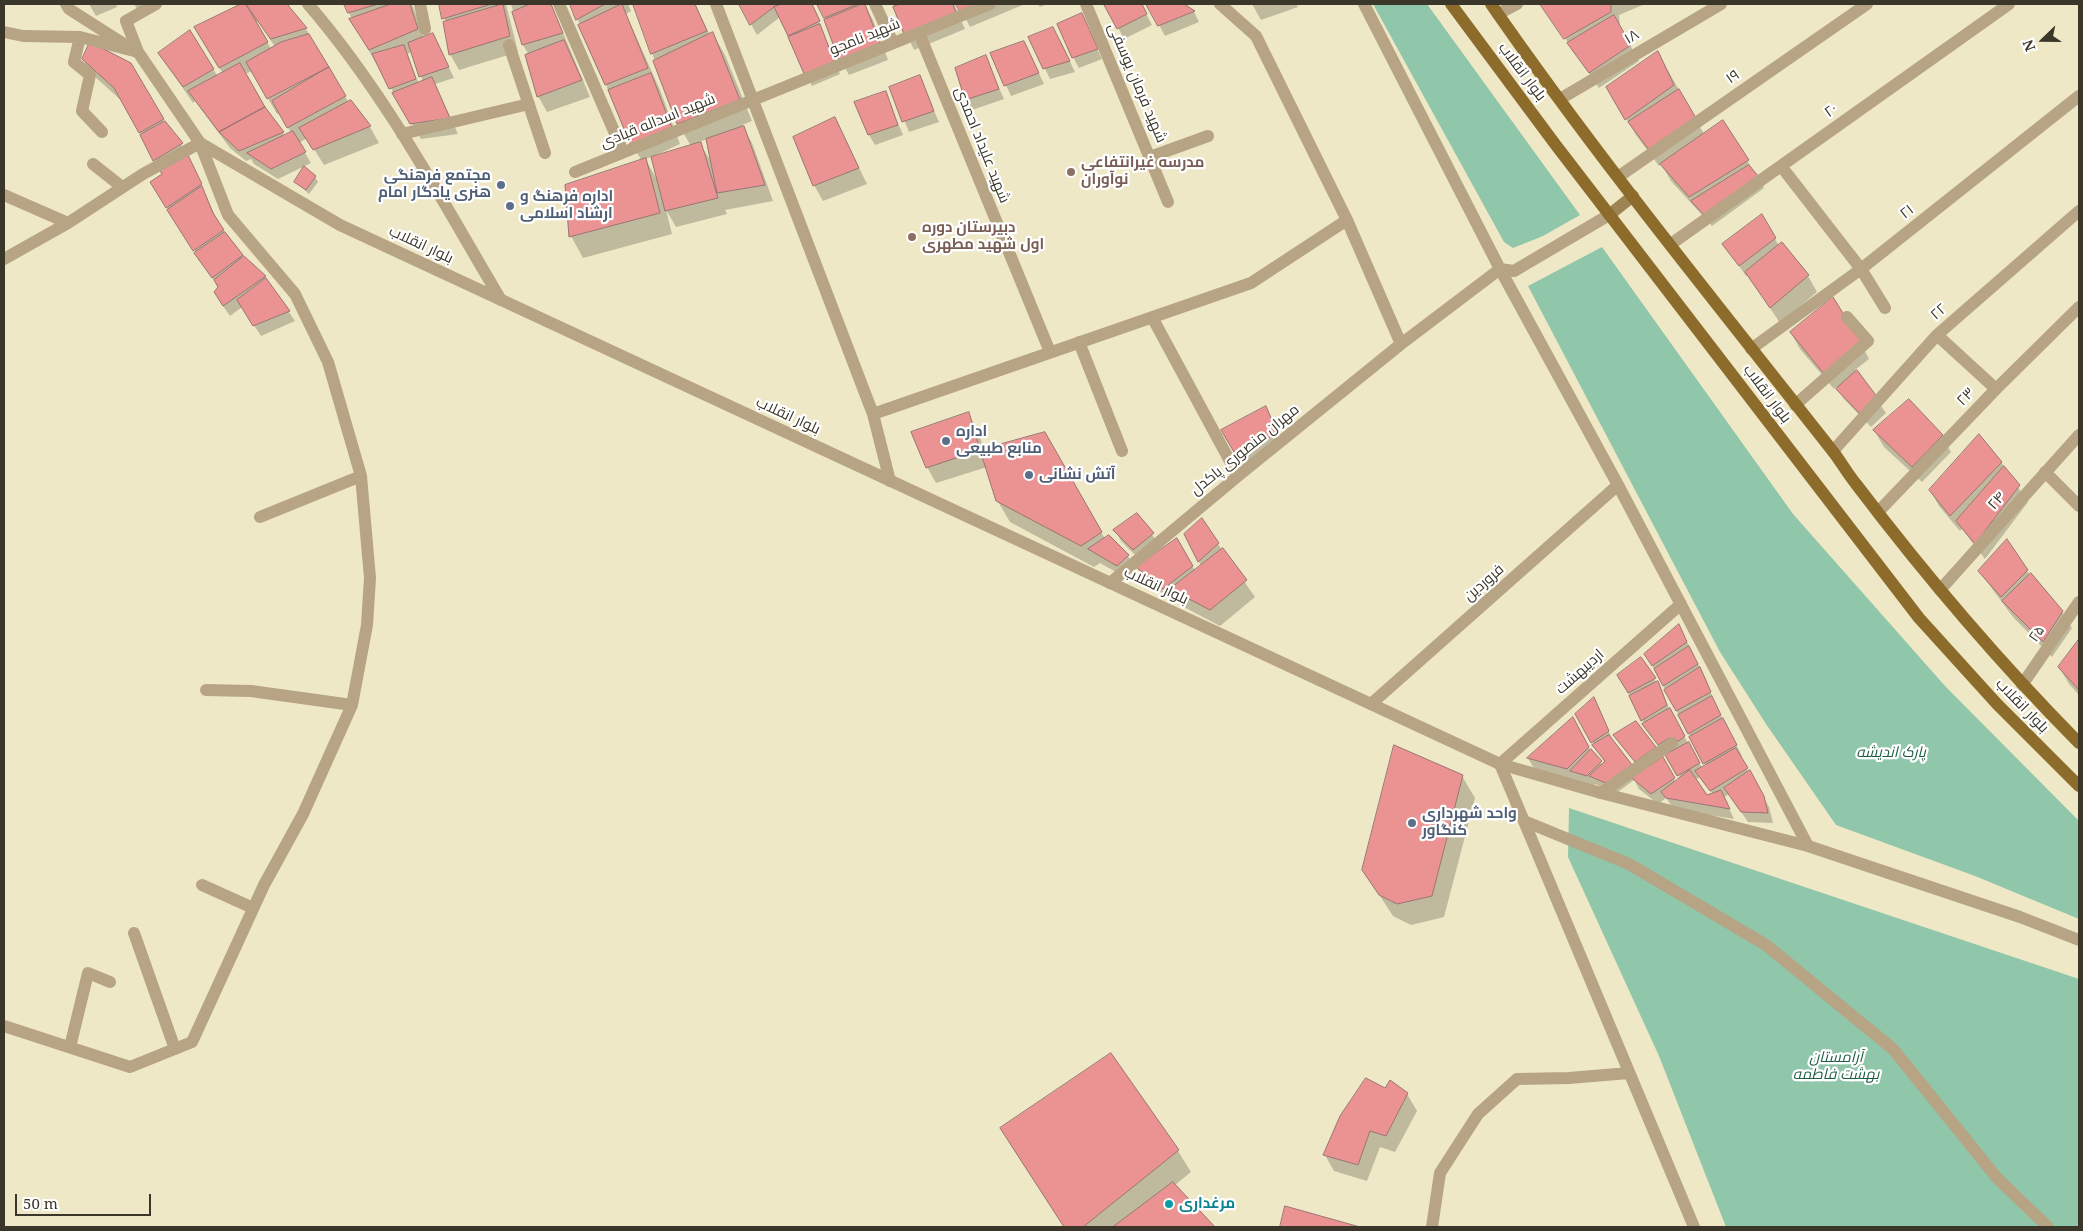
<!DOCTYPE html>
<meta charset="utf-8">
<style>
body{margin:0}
#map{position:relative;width:2083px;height:1231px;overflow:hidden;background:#efe8c6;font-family:"Noto Serif",serif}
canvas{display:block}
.frame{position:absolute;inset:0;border:5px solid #3a372a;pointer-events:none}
.north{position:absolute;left:2018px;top:15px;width:50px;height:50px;-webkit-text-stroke:4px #fff;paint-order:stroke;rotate:248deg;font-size:14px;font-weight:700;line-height:20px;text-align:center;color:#3a372a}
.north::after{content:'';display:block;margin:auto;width:18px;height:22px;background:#3a372a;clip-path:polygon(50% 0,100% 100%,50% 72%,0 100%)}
.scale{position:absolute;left:15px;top:1194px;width:136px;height:22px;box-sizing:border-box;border:2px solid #3a372a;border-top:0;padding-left:6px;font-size:15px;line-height:18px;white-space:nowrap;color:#3a372a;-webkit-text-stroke:4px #fff;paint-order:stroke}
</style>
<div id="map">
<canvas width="2083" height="1231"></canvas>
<div class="frame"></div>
<div class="north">N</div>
<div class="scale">50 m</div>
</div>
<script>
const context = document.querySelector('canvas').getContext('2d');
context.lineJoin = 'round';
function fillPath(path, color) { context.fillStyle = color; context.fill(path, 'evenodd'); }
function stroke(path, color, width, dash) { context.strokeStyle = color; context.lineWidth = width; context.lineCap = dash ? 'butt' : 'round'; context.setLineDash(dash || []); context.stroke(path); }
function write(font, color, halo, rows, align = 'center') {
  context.font = font + ' "Noto Serif",Cairo,serif'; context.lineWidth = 4.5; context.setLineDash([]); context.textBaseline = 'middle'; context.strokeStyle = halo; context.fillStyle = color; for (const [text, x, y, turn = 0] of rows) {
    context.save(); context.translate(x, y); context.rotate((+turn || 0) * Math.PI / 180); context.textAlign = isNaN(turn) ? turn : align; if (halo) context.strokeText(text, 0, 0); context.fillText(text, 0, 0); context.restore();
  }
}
fillPath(new Path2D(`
 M1373,4h54l153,211 -37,21 -30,12 -9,-6z
 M1602,247l191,267 152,172 134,135v98l-104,-43 -139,-51 -70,-101 -46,-72 -192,-366z
 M1569,808l510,171v248h-353l-67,-171 -91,-199z`), '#90c6a9');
fillPath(new Path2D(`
 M89,4h27l1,3 -21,9z
 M134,4h27l-20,11z
 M243,4h43l20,25 43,74 2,-1 19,25 9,16 -55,22 -17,-27 -8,5 12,20 -33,16 -24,-15 -3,-5 -5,2 -16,-13 -35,-47 -2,2 -34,-50 31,-22 28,46 5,-3 -27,-47zM258,21l17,26 -4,2 -15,-27zM252,71l25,43 3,-1 11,20 -6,3 -20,-27 -20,-35z
 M345,4h67l12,34 9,-3 21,43 -19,6 23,50 -37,5 -61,-103zM412,52l11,30 -4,2 -12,-30z
 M440,4h66l12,48 -59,18 -9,-16 -4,-31z
 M511,4h40l39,93 -43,15 -9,-16 -9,-41 -6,-10z
 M571,4h57l3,7 -5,3 34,76 20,54 -26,12v2l37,-12 -13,-22 -44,-120h61l15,31 3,-1 12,21 27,66 -10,4 10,18 21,58 -48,9 2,4 -51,13 -10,-17 6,24 -89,24 -12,-22 71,-75 -10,-16zM707,139l5,24 -13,-21zM651,157h2l5,24 -13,-22z
 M740,4h74l-2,1 28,69 -28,12 -32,-69 -23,18z
 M819,4h45l9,16 15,40 -39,15 -9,-16z
 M893,4h61l11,25 -51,21z
 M958,4h67l-55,23z
 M1038,4h9l-7,3z
 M1111,4h30l11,21 -28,14 -18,-34z
 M1148,4h34l12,8 5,10 -34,14z
 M1252,4h44l2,3 -37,13z
 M1542,4h103l-26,11 1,12 19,34 -40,27z
 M1081,14l21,45 -23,9 -6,-11z
 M1030,38l29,1 16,33 -25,7z
 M1024,42l20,42 -33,12 -19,-42z
 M1658,53l46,81 19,-12 41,66 -52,38 -41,-45 -10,-17 -2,2 -23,-31 -28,-48z
 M985,57l19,42 -32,11 -6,-10 -9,-32z
 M83,59l47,5 34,58 24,32 -1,1 32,69 25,34 21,19 30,44 -34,15 -19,-29 -12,9 -9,-13 -2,-15 -68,-105 12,-8 -39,-72 -31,-28z
 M919,77l20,45 -30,10 -18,-44z
 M885,93l18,42 -28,10 -6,-10z
 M835,119l32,65 -44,17 -9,-16z
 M315,177l3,5 -9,12 -13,-12z
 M1762,216l17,30 29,30 9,16 -37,31 -32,-48 -2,1 -22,-32z
 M1791,333l69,9 9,17 -14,11 31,43 -15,14 -27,-28 -8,-12 -2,2 -34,-40z
 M1909,400l33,36 9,16 -29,30 -38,-35 -10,-17z
 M1265,408l17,35 -37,25 -22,-38z
 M968,414l10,16 6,20 60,-17 61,106 23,17 6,11 -11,9 -23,-13 -6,4 -84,-45 -13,-22 -10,-33 -51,16 -9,-16z
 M2001,462l27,40 -43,57 -23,-30 -2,2 -21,-25 -9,-16z
 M1137,515l22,29 -19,16 -19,-19 -6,-11z
 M1186,535l32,9 37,53 -35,29 -40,-21 -5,-10 -5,4 -27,-21 -6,-11 40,-28 18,32 6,-5z
 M1979,571h48l35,41 10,16 -20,29 -39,-40z
 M1679,626l27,53 9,25 27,52 -2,1 29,50 4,16 -25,-1 -19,-28 -5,3 10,22 -60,-10 -8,-11 -8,6 -19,-15 -5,-9 -19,14 -20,-10 -2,2 -56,-12 -9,-16 44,-40 19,33 11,14 3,-2 -28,-48 17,-16 20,44 18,23 10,6 -27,-37 47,24 14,24 5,-4 -15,-25 -18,-23 -29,-56 22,-17 22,35 7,18 32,57 4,-2 -54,-101zM1700,777l3,5 10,12 -6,3 -12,-17z
 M2079,641v54l-10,-11 -10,-17z
 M1462,776l13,22 -31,119 -33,8 -18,-9 -30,-46z
 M1110,1054l68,97 13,21 -16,13 39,42h-150l-50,-77 -13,-21z
 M1390,1082l17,12 10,17 -22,41 -15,-5 -13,34 -33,-10 -9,-16 60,-65z
 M1286,1207l69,20h-74z`), '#0003');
const building = new Path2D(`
 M241,4h5l22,38 -49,26 -25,-41z
 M246,4h41l20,24 -36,11z
 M344,4h34l-30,9z
 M391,4h19l8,25 -49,21 -20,-31z
 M439,4h53l-50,15z
 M503,4l7,32 -61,19 -6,-33z
 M530,4h21l12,29 -41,12 -10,-33z
 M570,4h35l-29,16z
 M622,4l26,64 -43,17 -27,-60z
 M633,4h62l12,27 -56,23z
 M739,4h39l-28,21z
 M782,4h30l8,17 -32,15 -14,-29z
 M817,4h41l-34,14z
 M862,4h3l15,40 -41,16 -15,-40z
 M900,4h53l3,9 -52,21 -11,-27z
 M956,4h22l-18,8z
 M1107,4h35l5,10 -30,15 -13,-24z
 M1146,4h38l11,7 -37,15z
 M1540,4h71v8l-47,27z
 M1082,13l16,36 -26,9 -15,-34z
 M1614,15l17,30 -42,28 -22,-30z
 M820,24l15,39 -30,13 -17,-39z
 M1053,27l17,34 -27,8 -15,-32z
 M190,30l24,39 -31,18 -25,-34z
 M713,32l27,68 -63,24 -24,-63z
 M433,33l16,34 -30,10 -11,-34z
 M309,34l20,33 -62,32 -21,-37 35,-20z
 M564,40l18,40 -45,17 -12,-42z
 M1024,41l15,32 -35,13 -14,-33z
 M90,42l41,21 33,56 -25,14 -25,-45 -32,-29z
 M404,45l12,34 -27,10 -17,-35z
 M1658,51l16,34 -49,35 -19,-33z
 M986,55l13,34 -34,11 -10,-32z
 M240,63l25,44 -46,25 -31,-41z
 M329,67l17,29 -59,32 -15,-27z
 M651,73l21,55 -41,18 -23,-56z
 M920,75l14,36 -32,11 -13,-35z
 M432,77l18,41 -40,6 -18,-31z
 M1679,89l17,29 -47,32 -21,-28z
 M886,91l12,34 -30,10 -14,-33z
 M351,100l20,26 -58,24 -14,-22z
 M265,107l19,25 -45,19 -20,-19z
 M835,117l24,51 -46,18 -20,-49z
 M1723,120l26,40 -60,37 -29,-33z
 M165,121l18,22 -30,18 -13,-26z
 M744,126l21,59 -48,8 -11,-54z
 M293,131l13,21 -35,17 -24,-16z
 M701,142l17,56 -53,13 -14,-54z
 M188,155l14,29 -36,24 -16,-26 12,-8 -3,-5z
 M646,158l14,55 -91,24 -4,-52z
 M1749,165l10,12 -54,39 -14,-15z
 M304,166l12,10 -10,14 -12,-8z
 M202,186l11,27 11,17 -31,21 -26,-41z
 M1762,214l14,24 -37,28 -17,-22z
 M225,232l18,23 -31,23 -18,-25z
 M1782,242l27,33 -39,33 -25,-36z
 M244,256l22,20 -43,30 -9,-14 4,-5 -4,-7z
 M266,278l24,33 -37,15 -16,-26z
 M1833,297l28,45 -37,32 -34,-42z
 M1857,370l24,32 -17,16 -28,-29z
 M1909,399l34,36 -31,32 -39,-37z
 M1266,406l11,26 -39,27 -17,-29z
 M969,412l11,38 -54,18 -15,-36z
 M1045,432l57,100 -21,14 -85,-45 -16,-51z
 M1979,434l23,28 -52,54 -21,-26z
 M2004,466l16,19 -45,59 -19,-23z
 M1137,513l17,20 -21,17 -20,-20z
 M1202,518l17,25 -21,19 -14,-28z
 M1109,535l20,20 -12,11 -29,-17z
 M1177,538l16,28 -30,23 -27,-22z
 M2007,539l21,31 -27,27 -23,-26z
 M1223,548l24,32 -37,30 -40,-21z
 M2031,573l32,38 -20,31 -41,-41z
 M1679,624l8,18 -35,24 -8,-12z
 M2079,639v51l-21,-23z
 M1689,646l9,18 -35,22 -9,-17z
 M1641,657l15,21 -28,15 -11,-18z
 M1700,667l11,25 -35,19 -12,-21z
 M1658,681l9,24 -26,16 -12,-25z
 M1712,696l9,19 -33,19 -10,-19z
 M1594,697l15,34 -18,12 -16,-29z
 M1670,708l15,28 -6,5 -10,-3 -11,7 -16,-21z
 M1573,717l16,30 -22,22 -40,-11z
 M1723,718l14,27 -34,19 -14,-27z
 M1636,721l20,26 -21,15 -22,-27z
 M1609,735l24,31 -25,18 -19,-8 16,-15 -13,-16z
 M1689,742l11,21 -23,13 -12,-21z
 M1394,745l69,30 -31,121 -35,8 -18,-9 -17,-25z
 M1736,748l12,20 -38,23 -15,-20z
 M1591,749l11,12 -15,15 -17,-5z
 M1663,757l12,21 -24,16 -19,-16z
 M1690,770l17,25 14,-5 9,19 -64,-11 -5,-6z
 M1750,770l14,26 4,17 -27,-1 -17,-24z
 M1111,1053l68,97 -96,77h-19l-64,-99z
 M1366,1078l19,10 5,-8 18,13 -22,43 -16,-5 -12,34 -35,-10 17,-39z
 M1173,1182l42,45h-102z
 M1285,1206l75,21h-80z`);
fillPath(building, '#ea9392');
stroke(building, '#997473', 1);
stroke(new Path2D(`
 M66,4l3,5 58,37
 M308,4c77,89 133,195 193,296
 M420,4l5,25
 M559,4l64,148
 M716,4l157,410 17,67
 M875,4l18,39
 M1086,4l82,198
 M1364,4l136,265 118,216 190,361
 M1498,14l19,-10
 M4,32l19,4 57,1 58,15
 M919,33l131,319
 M80,37l-6,25 16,13 -8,36 20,21
 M509,45l36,108
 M1560,99l161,-95
 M402,134l127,-30
 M1150,157l58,-21
 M93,164l29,23
 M1781,166l80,103 24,39
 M575,172l415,-168
 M1618,177l249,-173
 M4,195l64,28 -64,36
 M1671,244l338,-240
 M1152,317l86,159
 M1937,335l59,54
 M1079,342l43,109
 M1401,344l99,-75 14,2 95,-56
 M1751,349l110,-80 218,-173
 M1795,405l73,-64 -21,-24
 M873,414l378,-131 96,-63 -91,-184 -36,-32
 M1833,451l104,-116 142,-124
 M2045,472l34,34
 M1878,512l118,-123 83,-82
 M260,517l101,-41
 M1110,583l128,-107 163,-132 -54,-124
 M1940,590l139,-155
 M1681,604l-181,160 194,463
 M2022,685l57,-83
 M206,690l45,1 101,14
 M1371,704l247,-219
 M1601,793l71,-50
 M1524,821l105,43 137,81 127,104 104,129 51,49
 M202,885l51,23
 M134,933l41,116
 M4,1026l126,41 62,-25 72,-157 39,-71 49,-109 15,-80 3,-47 -9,-102 -33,-114 -33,-68 -67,-79 -28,-72 -57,31 -75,49
 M70,1047l18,-74 22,9
 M1432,1227l8,-54 38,-59 39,-35 52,-1 60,-5`), '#b6a485', 12);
stroke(new Path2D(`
 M156,4l-30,17 12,31 62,91 140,82 1160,539 101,29 207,53 212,71 59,23`), '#b6a485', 12);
stroke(new Path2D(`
 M1609,215l24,-19`), '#9e8353', 12);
stroke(new Path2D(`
 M1451,4l104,140 364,474 78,86 82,82
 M1491,4c106,153 225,299 340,445 9,11 16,24 25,35 69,91 143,178 223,259`), '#8c6b2b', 12);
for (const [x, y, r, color] of [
 [1071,172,5,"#8d6e63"],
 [501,185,5,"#5c6f8a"],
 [510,206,5,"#5c6f8a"],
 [912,237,5,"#8d6e63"],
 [946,441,5,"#5c6f8a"],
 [1029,475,5,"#5c6f8a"],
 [1412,823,5,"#5c6f8a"],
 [1169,1204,5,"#0f9aa8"]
]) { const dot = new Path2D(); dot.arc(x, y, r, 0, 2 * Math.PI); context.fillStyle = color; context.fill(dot); stroke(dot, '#fff', 2); }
write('15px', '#3a372a', '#fff', [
 ["شهید نامجو",865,37,-22],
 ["۱۸",1632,37,-30],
 ["بلوار انقلاب",1522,72,53],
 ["۱۹",1733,77,-35],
 ["شهید فرمان یوسفی",1137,83,67],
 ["۲۰",1831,111,-35],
 ["شهید اسداله قبادی",658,121,-22],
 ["شهید علیداد احمدی",982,145,68],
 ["۲۱",1907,212,-38],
 ["بلوار انقلاب",421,245,25],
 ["۲۲",1939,312,-41],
 ["بلوار انقلاب",1767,394,53],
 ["۲۳",1966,397,-46],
 ["بلوار انقلاب",788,416,25],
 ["مهران منصوری پاکدل",1245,450,-39],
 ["۲۴",1997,501,-49],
 ["فروردین",1484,583,-41],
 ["بلوار انقلاب",1156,586,25],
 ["۲۵",2037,634,-55],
 ["اردیبهشت",1580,672,-42],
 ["بلوار انقلاب",2022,706,46]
]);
write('bold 15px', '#785e54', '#fff', [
 ["مدرسه غیرانتفاعی",1081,163],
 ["نوآوران",1081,180],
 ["دبیرستان دوره",922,228],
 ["اول شهید مطهری",922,245]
], 'left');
write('bold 15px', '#4e5e75', '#fff', [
 ["مجتمع فرهنگی",491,176,"right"],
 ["هنری یادگار امام",491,193,"right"],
 ["اداره فرهنگ و",520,197],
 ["ارشاد اسلامی",520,214],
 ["اداره",956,432],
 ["منابع طبیعی",956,449],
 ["آتش نشانی",1039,475],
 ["واحد شهرداری",1422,814],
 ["کنگاور",1422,831]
], 'left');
write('italic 15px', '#1b5e42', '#fff', [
 ["پارک اندیشه",1891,753],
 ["آرامستان",1836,1058],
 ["بهشت فاطمه",1836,1075]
]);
write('bold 15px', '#0d838f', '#fff', [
 ["مرغداری",1179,1204]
], 'left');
</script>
